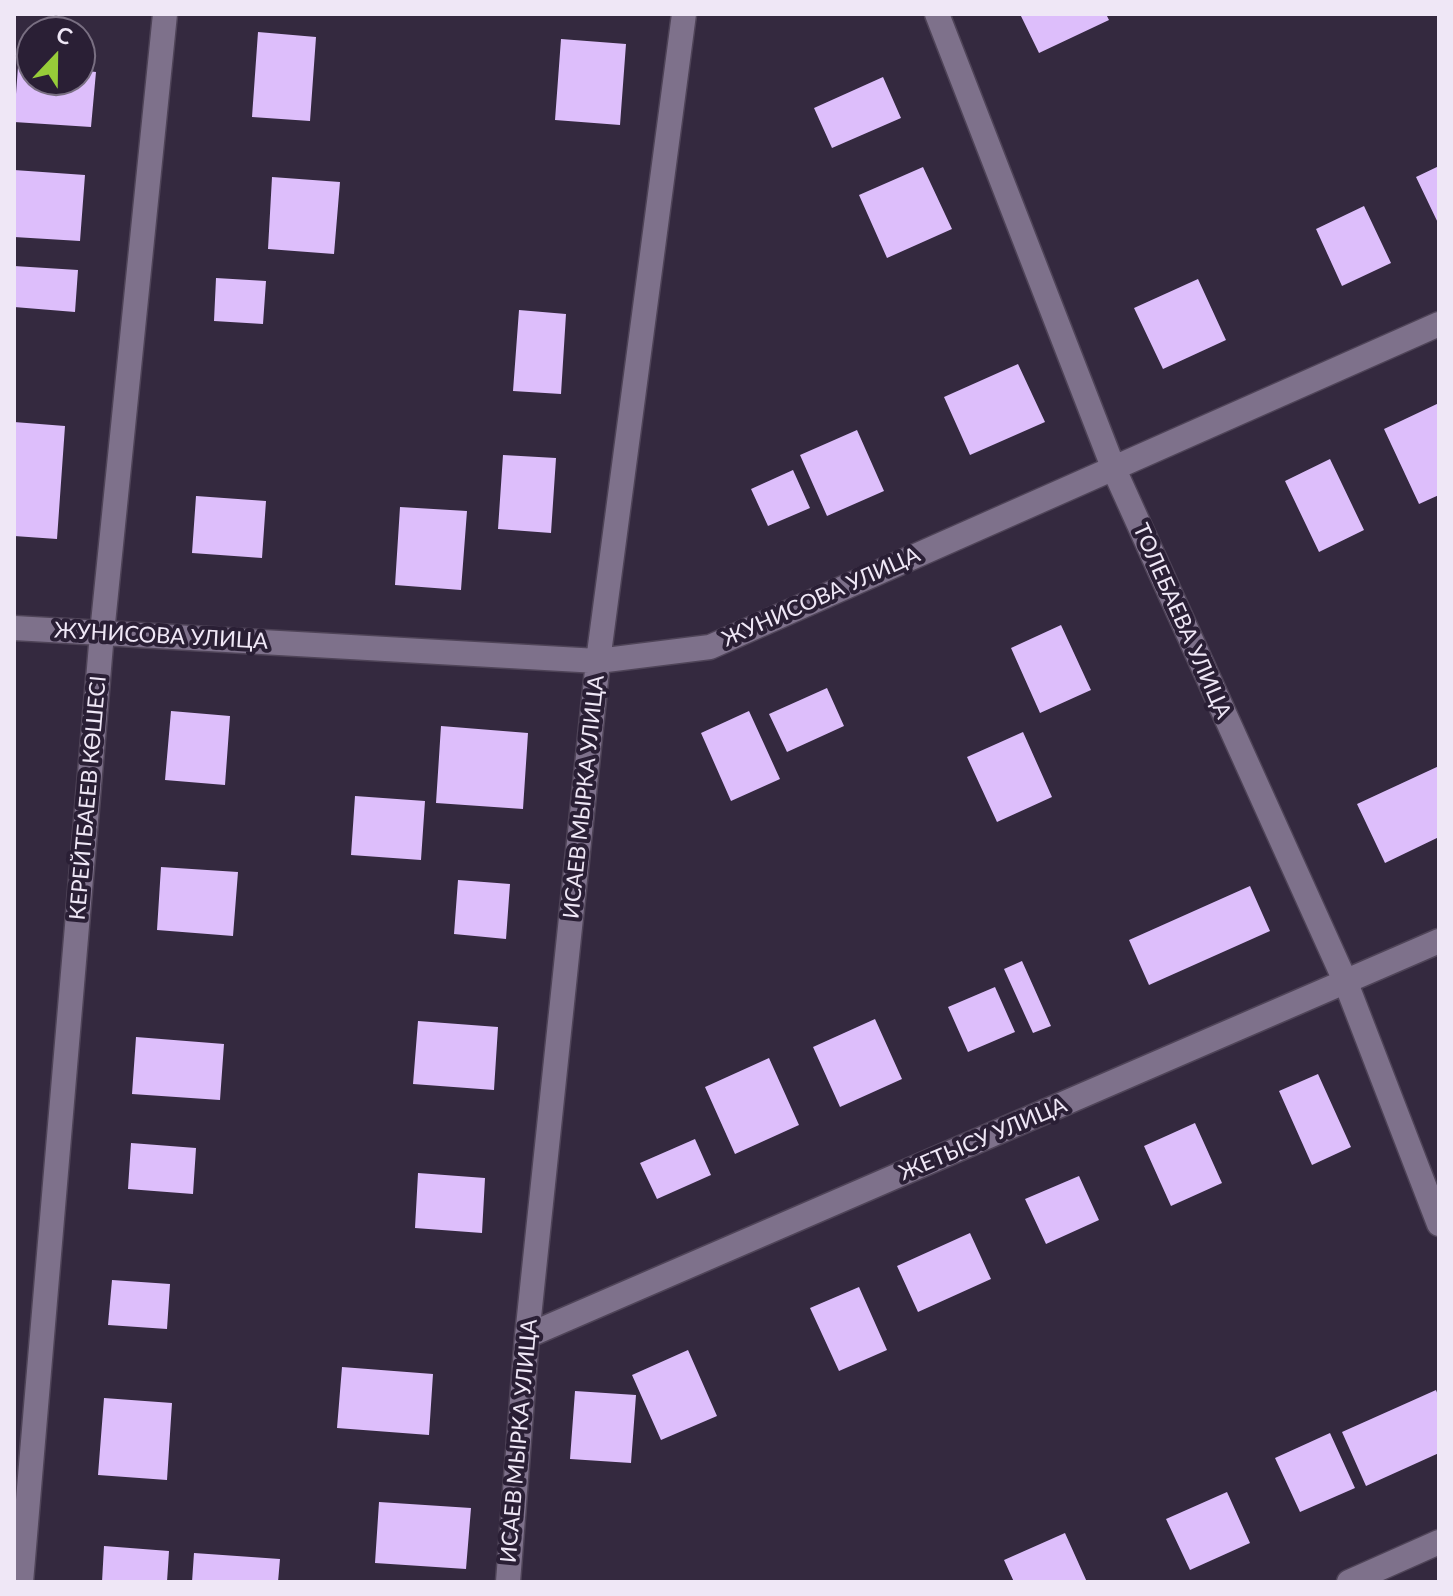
<!DOCTYPE html>
<meta charset="utf-8">
<style>
body{margin:0}
#map{position:relative;width:1453px;height:1596px;overflow:hidden;background:#34293f;font-family:Lato,sans-serif}
canvas{display:block}
.frame{position:absolute;inset:0;border:16px solid #efe7f6;pointer-events:none}
.north{position:absolute;left:16px;top:16px;width:80px;height:80px;box-sizing:border-box;background:#2a1f35;border:2px solid #796f82;border-radius:50%;rotate:22deg;font-size:22px;font-weight:700;line-height:32px;text-align:center;color:#efe7f6}
.north::after{content:'';display:block;margin:auto;width:28px;height:36px;background:#97cc39;clip-path:polygon(50% 0,100% 100%,50% 72%,0 100%)}
</style>
<div id="map">
<canvas width="1453" height="1596"></canvas>
<div class="frame"></div>
<div class="north">С</div>
</div>
<script>
const context = document.querySelector('canvas').getContext('2d');
context.lineJoin = 'round';
function fillPath(path, color) { context.fillStyle = color; context.fill(path, 'evenodd'); }
function stroke(path, color, width, dash) { context.strokeStyle = color; context.lineWidth = width; context.lineCap = dash ? 'butt' : 'round'; context.setLineDash(dash || []); context.stroke(path); }
function write(font, color, halo, rows, align = 'center') {
  context.font = font + ' Lato,sans-serif'; context.lineWidth = 8; context.setLineDash([]); context.textBaseline = 'middle'; context.strokeStyle = halo; context.fillStyle = color; for (const [text, x, y, turn = 0] of rows) {
    context.save(); context.translate(x, y); context.rotate((+turn || 0) * Math.PI / 180); context.textAlign = isNaN(turn) ? turn : align; if (halo) context.strokeText(text, 0, 0); context.fillText(text, 0, 0); context.restore();
  }
}
fillPath(new Path2D(`
 M1020,14h86l3,6 -70,33z
 M258,32l58,5 -6,84 -58,-4z
 M561,39l65,5 -6,81 -65,-5z
 M18,66l14,1v13h48v-10l16,2 -5,55 -77,-5z
 M883,77l18,41 -69,30 -18,-40z
 M1439,166v59l-23,-48z
 M923,167l29,62 -65,29 -28,-63z
 M14,170l71,5 -5,66 -66,-4z
 M272,177l68,5 -6,72 -66,-5z
 M1364,206l27,57 -49,23 -26,-57z
 M14,266l64,4 -3,42 -61,-5z
 M216,278l50,3 -3,43 -49,-3z
 M1198,279l28,61 -63,29 -29,-61z
 M519,310l47,4 -5,80 -48,-3z
 M1018,364l27,58 -75,33 -26,-58z
 M1439,403v92l-20,9 -35,-75z
 M14,422l51,4 -8,113 -43,-3z
 M857,430l27,61 -57,25 -27,-61z
 M503,455l53,3 -5,75 -53,-4z
 M1330,459l34,71 -45,22 -34,-71z
 M793,470l17,38 -42,18 -17,-37z
 M196,496l70,5 -4,57 -70,-5z
 M400,507l67,4 -6,79 -66,-5z
 M1061,625l30,65 -51,23 -29,-65z
 M827,688l17,38 -57,26 -18,-38z
 M171,711l59,5 -5,69 -60,-5z
 M749,711l31,68 -49,22 -30,-68z
 M441,726l87,7 -5,76 -87,-6z
 M1023,732l29,65 -55,25 -30,-65z
 M1439,766v71l-54,26 -28,-59z
 M355,796l70,5 -4,59 -70,-5z
 M161,867l77,5 -5,64 -76,-6z
 M458,880l52,4 -4,55 -52,-5z
 M1250,886l20,45 -121,54 -20,-45z
 M1022,961l29,65 -18,7 -29,-64z
 M995,987l20,45 -47,20 -20,-45z
 M875,1019l27,60 -62,28 -27,-60z
 M418,1021l80,6 -4,63 -81,-6z
 M136,1037l88,7 -4,56 -88,-6z
 M769,1058l30,67 -64,29 -30,-67z
 M1318,1074l33,73 -39,18 -33,-74z
 M1195,1123l27,60 -51,23 -27,-60z
 M695,1139l16,36 -54,24 -17,-36z
 M131,1143l65,5 -3,46 -65,-5z
 M418,1173l67,5 -3,55 -67,-5z
 M1079,1176l20,44 -53,24 -21,-45z
 M970,1233l21,46 -73,33 -21,-46z
 M112,1280l58,4 -3,45 -59,-4z
 M859,1287l28,63 -48,21 -29,-63z
 M688,1350l29,66 -56,24 -29,-65z
 M342,1367l91,7 -4,61 -92,-7z
 M1436,1390l3,8v55l-73,33 -24,-54z
 M575,1391l61,4 -5,68 -61,-4z
 M104,1398l68,5 -5,77 -69,-5z
 M1330,1433l25,55 -55,24 -25,-54z
 M1227,1492l23,51 -60,27 -24,-51z
 M379,1502l92,6 -5,61 -91,-6z
 M1065,1533l22,49h-73l-10,-22z
 M104,1546l65,5 -2,31h-65z
 M194,1553l86,6 -2,23h-86z`), '#ddbefb');
const street = new Path2D(`
 M937,14l176,453 233,516 93,241
 M14,628l584,33 112,-14 729,-323
 M527,1336l912,-395
 M21,1582l81,-949 63,-619
 M508,1582l19,-246 71,-675 86,-647
 M1349,1582l90,-40`);
stroke(street, '#4f4458', 27);
stroke(street, '#7e718b', 24);
write('22px', '#efe7f6', '#2a1f35', [
 ["ЖУНИСОВА УЛИЦА",821,597,-24],
 ["ТОЛЕБАЕВА УЛИЦА",1182,621,66],
 ["ЖУНИСОВА УЛИЦА",161,636,3],
 ["ИСАЕВ МЫРКА УЛИЦА",584,797,-84],
 ["КЕРЕЙТБАЕЕВ КӨШЕСІ",88,798,-85],
 ["ЖЕТЫСУ УЛИЦА",983,1139,-23],
 ["ИСАЕВ МЫРКА УЛИЦА",519,1441,-85]
]);
</script>
